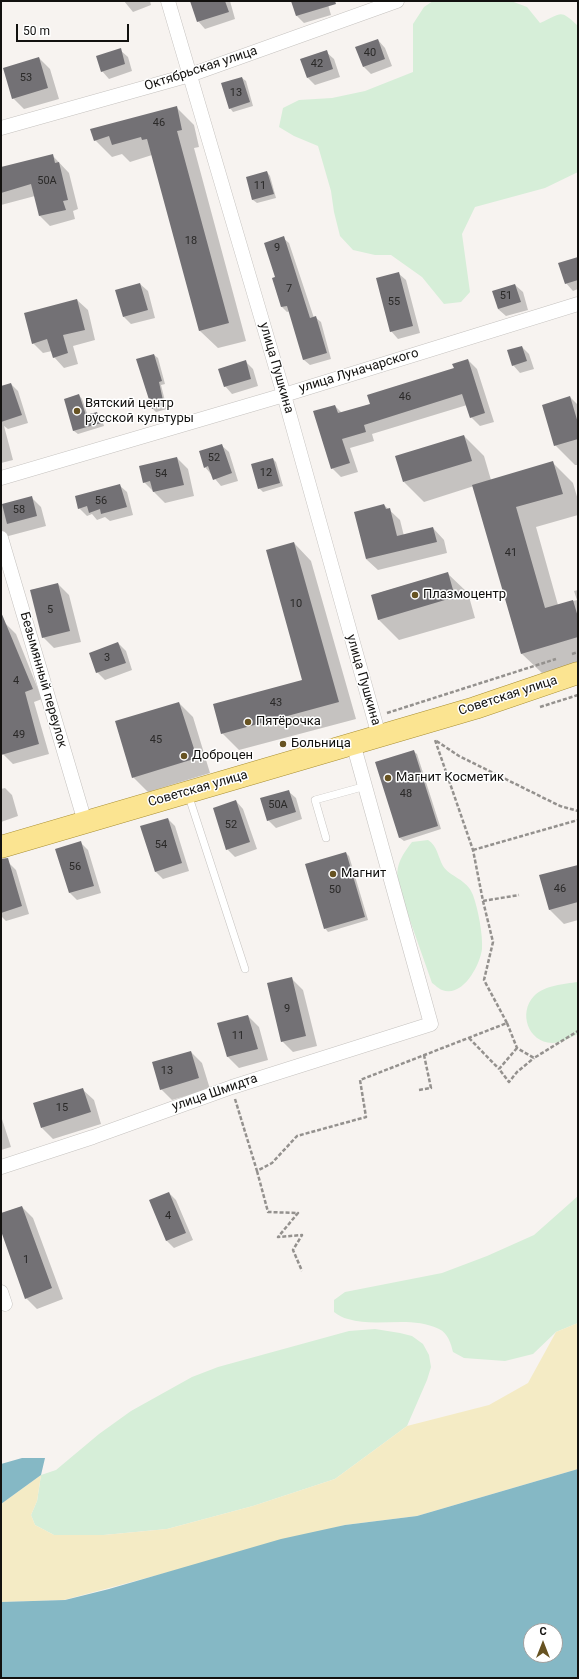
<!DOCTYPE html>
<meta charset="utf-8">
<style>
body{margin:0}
#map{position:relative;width:579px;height:1679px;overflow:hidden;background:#f7f3f0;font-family:Roboto,sans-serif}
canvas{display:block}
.frame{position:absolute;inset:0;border:2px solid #12110f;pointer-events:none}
.north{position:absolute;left:523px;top:1623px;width:40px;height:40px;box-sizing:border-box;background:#fff;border:1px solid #a0a09f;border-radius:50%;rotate:0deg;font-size:11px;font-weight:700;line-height:16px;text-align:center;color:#12110f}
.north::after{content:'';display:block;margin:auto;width:14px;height:18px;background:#675322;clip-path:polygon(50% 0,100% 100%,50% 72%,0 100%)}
.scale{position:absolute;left:16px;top:24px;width:113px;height:18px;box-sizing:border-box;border:2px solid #12110f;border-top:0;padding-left:5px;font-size:12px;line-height:14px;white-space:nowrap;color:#12110f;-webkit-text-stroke:3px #fff;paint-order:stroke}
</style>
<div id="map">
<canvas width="579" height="1679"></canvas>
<div class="frame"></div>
<div class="north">С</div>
<div class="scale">50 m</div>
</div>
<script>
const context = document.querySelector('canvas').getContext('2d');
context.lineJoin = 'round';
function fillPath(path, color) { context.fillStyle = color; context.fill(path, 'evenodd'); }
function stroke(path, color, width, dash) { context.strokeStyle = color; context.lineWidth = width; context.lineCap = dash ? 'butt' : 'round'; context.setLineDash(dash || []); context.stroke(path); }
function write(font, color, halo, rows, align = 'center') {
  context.font = font + ' Roboto,sans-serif'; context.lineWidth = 3; context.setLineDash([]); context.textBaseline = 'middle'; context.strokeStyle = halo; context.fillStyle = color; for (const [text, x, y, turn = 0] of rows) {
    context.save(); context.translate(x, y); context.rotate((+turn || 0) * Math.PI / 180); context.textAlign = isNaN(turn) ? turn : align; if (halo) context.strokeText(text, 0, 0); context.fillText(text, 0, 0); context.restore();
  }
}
fillPath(new Path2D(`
 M433,1h78l16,6 13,16c22,-9 19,-15 38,3v146l-33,16 -70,19 -13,27 8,58 -9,10 -17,2 -22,-27 -31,-22h-16l-22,-5 -13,-14 -6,-24 -3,-21 -13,-45 -24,-10 -15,-9 4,-19 16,-8 33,-2 33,-7 48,-19v-48l11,-17z
 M428,840c9,5 10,17 15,26 7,11 24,13 30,29 5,14 10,39 9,54 -2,16 -19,49 -40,41 -3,-1 -7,-5 -10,-7l-32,-91c-6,-22 -2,-32 12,-50z
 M578,982v52c-8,4 -17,9 -26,9 -24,-1 -34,-30 -18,-47 11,-11 30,-12 44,-14z
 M578,1196v127l-22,9 -23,22 -28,7 -41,-3 -11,-6c-2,-8 -5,-19 -14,-23 -29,-14 -62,-1 -91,-10 -5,-1 -10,-4 -14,-7v-12l11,-8 97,-19 45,-17 47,-21z
 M375,1329l25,4 12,3 11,8 6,11 2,12 -4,13 -20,46 -72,53 -82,27 -86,23 -63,6h-50l-19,-10 -4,-10 6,-14 4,-26 15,-5 43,-36 32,-23 61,-34 26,-10 131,-36z`), '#d6eed8');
fillPath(new Path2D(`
 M578,1323v146l-161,47 -72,9 -281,75 -63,2v-98l40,-29 -4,26 -6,14 4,10 19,10h50l63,-6 86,-23 82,-27 72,-53 82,-21 39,-22 28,-51z`), '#f4ebc5');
fillPath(new Path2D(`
 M22,1458h23l-4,17 -40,29v-40z
 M578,1469v209h-577v-76l64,-2 44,-11 172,-50 64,-14 72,-9zM531,1631h24v24h-24z`), '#85b8c5');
fillPath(new Path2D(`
 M124,1h26l1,4 -18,7z
 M192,1h38l5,18 -30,10 -7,-8z
 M292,1h35l4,14 -27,8 -7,-7z
 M378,40l7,8 7,18 -21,8 -7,-7z
 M120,50l8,7 4,14 -23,8 -7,-8z
 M326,52l8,7 6,18 -25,8 -7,-7z
 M39,58l11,11 9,30 -35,10 -11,-11z
 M242,78l4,3 7,25 -20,6 -3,-4z
 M176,107l18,18 5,22 -5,1 52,193 -28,7 -18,-17 -48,-176 -22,7 -8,-8 -10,3 -17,-17z
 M52,155l17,18 9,36 -5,2 2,8 -25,7 -10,-10 -5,-20 -34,9v-37z
 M267,172l3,4 6,22 -19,5 -4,-3 -6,-22z
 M283,238l6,5 25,75 1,-1 6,5 10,37 -21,6 -6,-5 -14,-49 -3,1 -5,-5 -9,-28 4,-1z
 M578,258v31l-5,2 -7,-8z
 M398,273l8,7 14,53 -22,6 -7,-8z
 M140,284l8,7 7,27 -24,6 -7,-7z
 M515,285l8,7 5,18 -22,6 -8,-7z
 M77,300l11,10 7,30 -22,6 5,18 -14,4 -10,-11 -2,-6 -9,2 -10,-10z
 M522,347l7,7 5,15 -14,4 -7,-8z
 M154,355l4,3 7,26 -4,1 6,24 -11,3 -3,-3z
 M468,360l9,9 17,53 -14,4 -9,-9 -4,-12 -95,29 2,7 -24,7 8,24 -17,5 -9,-9 3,-62 7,7 29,-9 84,-36z
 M246,362l7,7 5,17 -26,8 -7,-8z
 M11,384l7,7 10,32 -20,6 -4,-3 9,34 -12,3v-76z
 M79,395l3,4 6,17 9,-3 4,4 3,9 -26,8 -4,-3z
 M570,397l8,8v60h-3l-20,-20z
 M464,436l20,20 7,24 62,-17 20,20 5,17v15l-42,12 22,78 19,-5 -3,-9 4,-1v73l-36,10 -21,-20 -47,-167 -50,16 -20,-20z
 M221,445l8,7 9,29 -17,5 -16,-19z
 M177,458l11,11 6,27 -29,7 -21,-21z
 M273,459l3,3 7,24 -20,6 -4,-4z
 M119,485l8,7 6,23 -23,6 -5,-4 -8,3 -5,-6 -5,2 -8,-8z
 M31,497l10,10 5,19 -45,12v-33z
 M384,505l16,15 4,16 29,-8 11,12 3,13 -69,17 -12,-11z
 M294,543l17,18 45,158 -117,31 -17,-17 81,-53z
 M447,573l21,20 7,25 -76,22 -20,-20 -7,-25z
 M58,584l11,11 12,47 -27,6 -11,-11 -12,-47z
 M6,624l10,10 26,65 -8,3 15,52 -36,10 -10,-10 -2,-7v-121z
 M118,643l8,8 6,19 -27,10 -8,-8z
 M179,703l14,14 17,56 -62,19 -15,-15z
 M413,751l4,3 24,75 -37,12 -4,-3z
 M5,788l7,7 6,21 -17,6v-33z
 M288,791l8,7 6,21 -26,9 -8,-8z
 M236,801l7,8 14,40 -22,8 -8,-8z
 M168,819l7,7 14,45 -26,8 -7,-7z
 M80,842l8,8 13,43 -24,7 -7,-7z
 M346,853l3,3 19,64 -40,12 -3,-4z
 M9,863l7,7 13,44 -23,7 -5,-5v-51z
 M578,866v54l-14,4 -15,-15z
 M292,979l11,11 14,56 -24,6 -11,-11z
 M248,1016l11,11 9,33 -29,8 -11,-11 -10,-33z
 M191,1052l11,11 8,26 -38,11 -11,-11z
 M82,1089l12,11 7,24 -48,15 -11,-11z
 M1,1116l10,31 -10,3z
 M169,1193l7,7 17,40 -19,8 -7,-7 -17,-40z
 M22,1207l11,11 30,81 -26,10 -11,-11 -25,-70v-14z`), '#0003');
fillPath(new Path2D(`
 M190,1h35l4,11 -32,10z
 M291,1h44l1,3 -40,12z
 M378,39l7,20 -22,8 -8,-20z
 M121,48l4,16 -24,8 -5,-16z
 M327,50l6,19 -26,9 -7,-19z
 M39,57l9,31 -36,11 -9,-31z
 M242,77l8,25 -21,7 -8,-26z
 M177,106l5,24 -5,1 52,192 -30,8 -52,-192 -5,1 -1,-3 -29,8 -3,-9 -15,5 -4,-12z
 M53,154l2,9 4,-1 9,38 -5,1 3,9 -27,6 -8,-32 -30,9v-26z
 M267,171l7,23 -22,6 -6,-23z
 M284,236l26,82 6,-2 11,37 -24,7 -16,-54 -6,1 -9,-29 3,-1 -11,-34z
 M578,257v23l-13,4 -7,-21z
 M399,272l14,54 -23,6 -14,-54z
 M140,283l8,27 -25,7 -8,-27z
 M515,284l6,18 -23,7 -6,-18z
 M77,299l8,31 -22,5 5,18 -15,5 -6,-19 -15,5 -8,-31z
 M522,346l5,15 -15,5 -5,-16z
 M154,354l8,27 -3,1 5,23 -12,4 -16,-50z
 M468,359l17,54 -15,5 -8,-24 -98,31 2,7 -24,7 8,24 -19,6 -18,-58 22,-6 3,8 32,-9 -3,-9 87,-27 -2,-4z
 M246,360l5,19 -27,8 -6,-18z
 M11,383l11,32 -21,7v-36z
 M79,394l7,21 11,-3 4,11 -28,8 -9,-32z
 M570,396l8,27v16l-24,7 -12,-41z
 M464,435l8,26 -69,21 -8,-26z
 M222,444l10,29 -19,7 -5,-14 -4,2 -5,-17z
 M177,457l7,28 -31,7 -3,-11 -7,2 -4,-17z
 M273,458l7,25 -22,6 -7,-25z
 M553,461l10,33 -47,13 29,101 28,-8 5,17v20l-57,17 -49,-169z
 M120,484l7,23 -26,7 -1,-5 -11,4 -2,-7 -9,3 -3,-13z
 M32,496l5,20 -30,8 -5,-20z
 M384,504l2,5 4,-1 7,28 36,-9 4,15 -71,17 -12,-47z
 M294,542l45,160 -118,32 -8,-30 89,-24 -36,-130z
 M448,572l7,25 -77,23 -7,-25z
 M58,583l12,48 -28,7 -12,-48z
 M1,612l32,77 -8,3 14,52 -38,11z
 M118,642l8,21 -30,10 -7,-20z
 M179,702l18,56 -65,20 -17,-57z
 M414,750l24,76 -39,12 -24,-76z
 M289,790l7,22 -29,9 -7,-23z
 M236,800l14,42 -24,8 -13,-42z
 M168,818l14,45 -27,9 -15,-46z
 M81,841l13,45 -25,7 -14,-44z
 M346,852l19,65 -41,12 -19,-65z
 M8,858l14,48 -21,7v-54z
 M578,865v37l-29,8 -10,-35z
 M292,977l14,59 -25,6 -14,-59z
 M248,1015l10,34 -31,8 -10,-34z
 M191,1051l8,27 -39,12 -8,-28z
 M83,1088l8,24 -50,16 -8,-25z
 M169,1192l17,41 -20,8 -17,-41z
 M22,1206l30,82 -27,11 -24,-68v-18z`), '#737175');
const service = new Path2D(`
 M188,794l57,175
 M326,838l-11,-38 51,-14`);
const minor = new Path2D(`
 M168,1l116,394 95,341
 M1,128l189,-53 207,-74
 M1,478l283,-83 294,-91
 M1,538l84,284
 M1,1167l92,-30 139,-50 199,-63 -78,-281
 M1,1292l4,12`);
const primary = new Path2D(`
 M1,847l474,-139 103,-35`);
stroke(service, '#c5c2bf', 8);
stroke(minor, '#c5c2bf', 15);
stroke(primary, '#a88e33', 23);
stroke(new Path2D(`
 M572,654l6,-2
 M540,707l38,-12
 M387,713l169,-54
 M473,850l105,-30
 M483,901l36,-6
 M507,1023l10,25 17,10 44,-27
 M469,1038l30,31
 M517,1048l-18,21 10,13 8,-10 17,-14
 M419,1090l12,-2 -7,-33
 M235,1099l22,72 15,-8 25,-27 69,-19 -6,-37 147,-57 -23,-43 9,-38 -10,-41 -10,-51 -38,-110 24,16 101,50 18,5
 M257,1171l11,41 30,1 -20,24 24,-2 -9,15 9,21`), '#94918e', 2.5, [4, 2]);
stroke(service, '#fff', 7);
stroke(minor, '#fff', 14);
stroke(primary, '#fbe491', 22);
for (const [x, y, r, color] of [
 [77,411,4,"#675322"],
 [415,595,4,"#675322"],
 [248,722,4,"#675322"],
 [283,744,4,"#675322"],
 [184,756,4,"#675322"],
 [388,778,4,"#675322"],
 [333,874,4,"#675322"]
]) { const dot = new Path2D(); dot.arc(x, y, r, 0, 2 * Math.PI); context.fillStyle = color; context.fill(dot); stroke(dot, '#fff', 1.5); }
write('11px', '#2a2928', null, [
 ["40",370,53],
 ["42",317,64],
 ["53",26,78],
 ["13",236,93],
 ["46",159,123],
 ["50А",47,181],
 ["11",260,186],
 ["18",191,241],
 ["9",277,248],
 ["7",289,289],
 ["51",506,296],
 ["55",394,302],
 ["46",405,397],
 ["52",214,458],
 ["12",266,473],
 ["54",161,474],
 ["56",101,501],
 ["58",19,510],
 ["41",511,553],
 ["10",296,604],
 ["5",50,610],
 ["3",107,658],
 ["4",16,681],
 ["43",276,703],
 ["49",19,735],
 ["45",156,740],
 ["48",406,794],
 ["50А",278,805],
 ["52",231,825],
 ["54",161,845],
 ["56",75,867],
 ["46",560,889],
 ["50",335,890],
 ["9",287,1009],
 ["11",238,1036],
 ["13",167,1071],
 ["15",62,1108],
 ["4",168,1216],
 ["1",26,1260]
]);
write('13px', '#12110f', '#fff', [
 ["Октябрьская улица",201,69,-18],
 ["улица Пушкина",276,368,74],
 ["улица Луначарского",359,371,-17],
 ["Безымянный переулок",43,680,74],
 ["улица Пушкина",363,680,74],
 ["Советская улица",508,696,-18],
 ["Советская улица",198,789,-16],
 ["улица Шмидта",215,1093,-19]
]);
write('13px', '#12110f', '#fff', [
 ["Вятский центр",85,404],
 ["русской культуры",85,419],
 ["Плазмоцентр",423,595],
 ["Пятёрочка",256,722],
 ["Больница",291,744],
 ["Доброцен",192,756],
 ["Магнит Косметик",396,778],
 ["Магнит",341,874]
], 'left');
</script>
